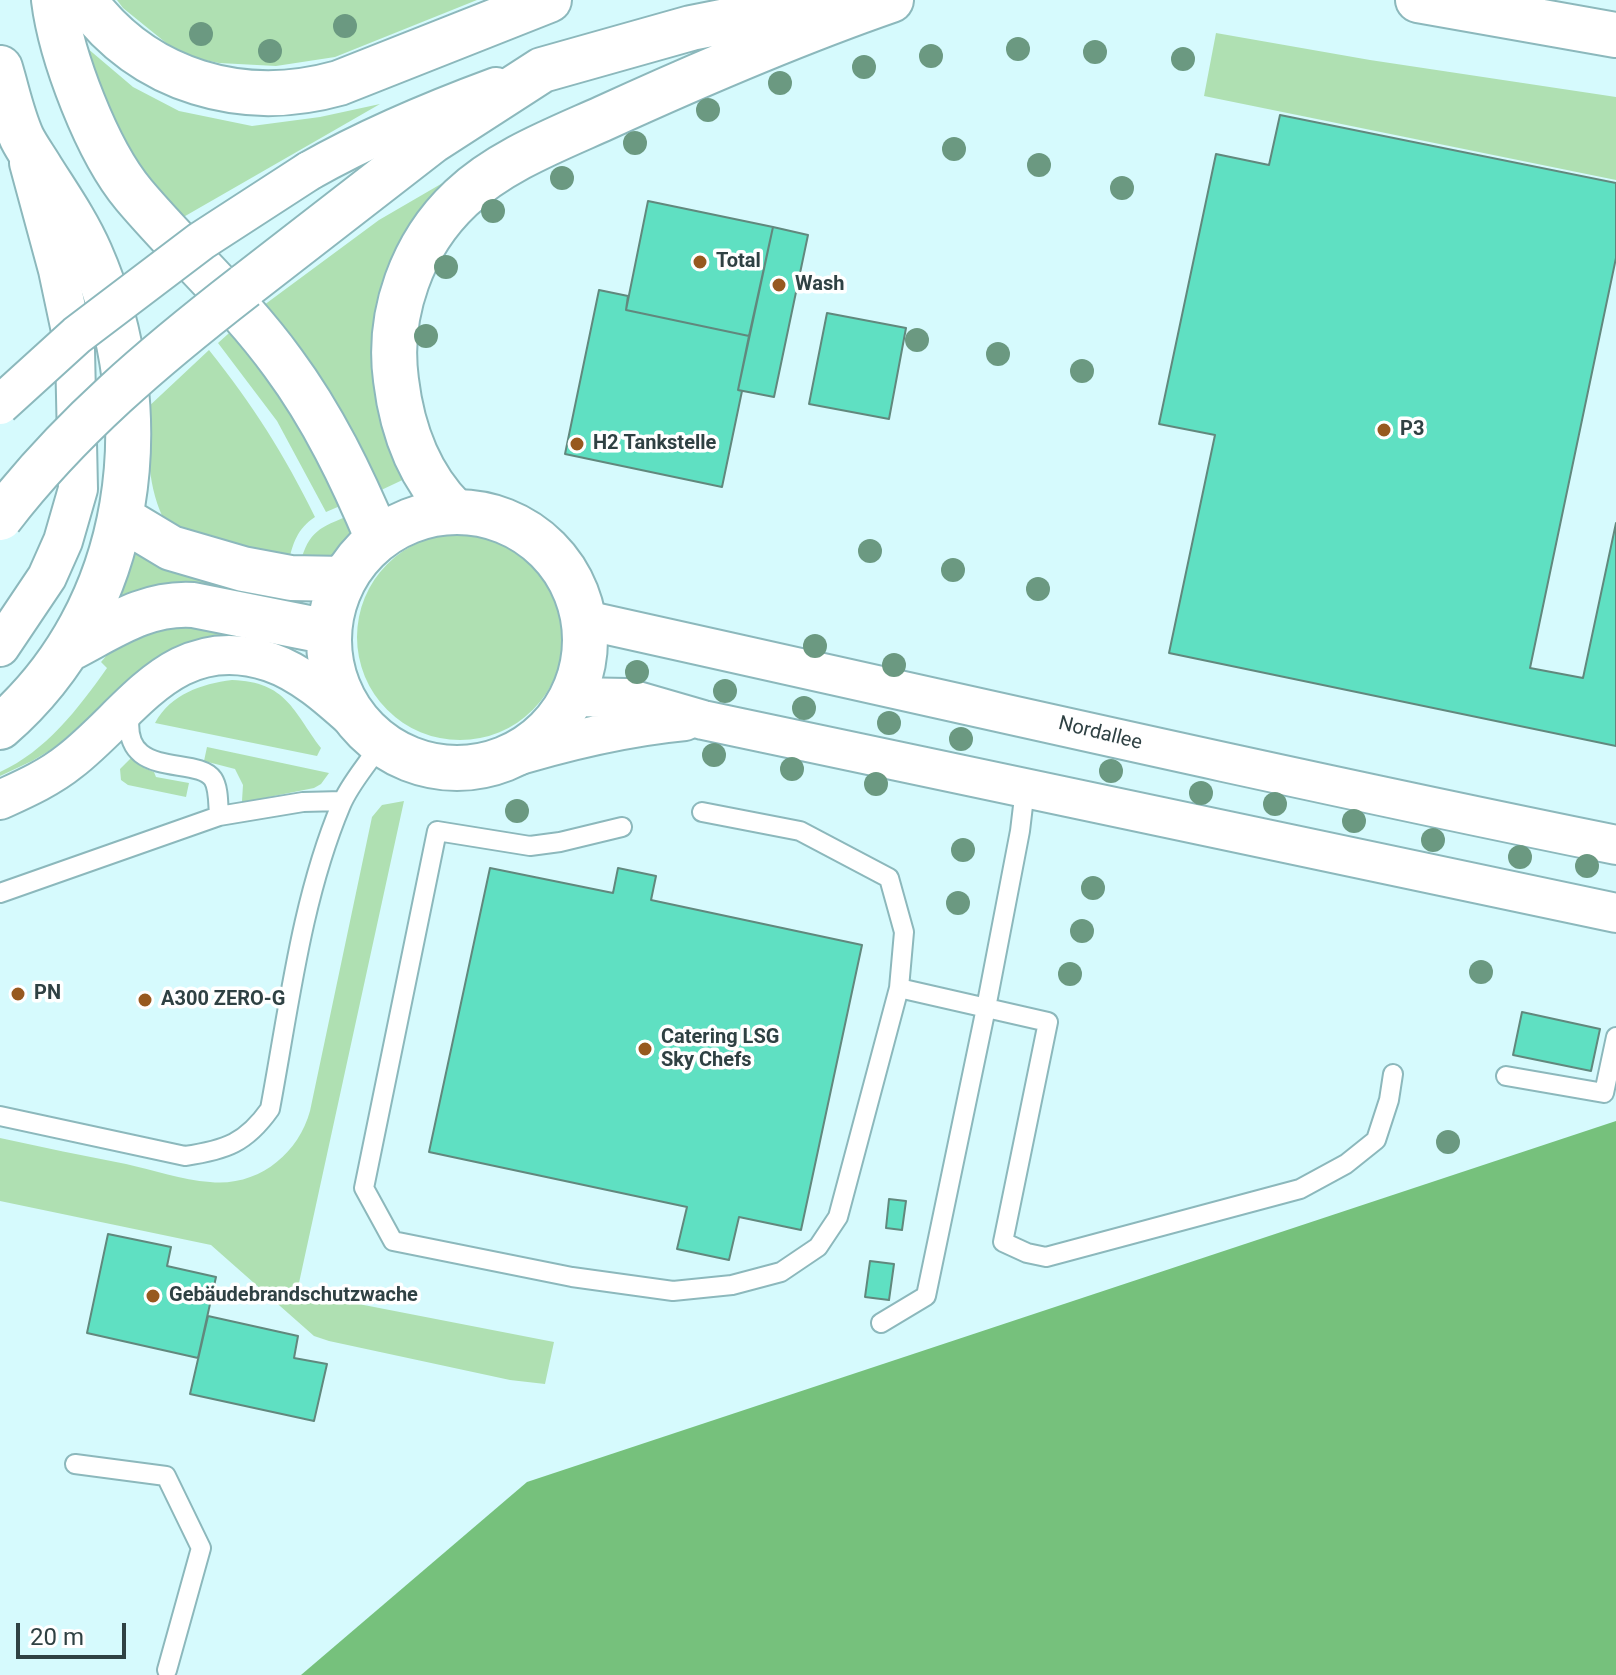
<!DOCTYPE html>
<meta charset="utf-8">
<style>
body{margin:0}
#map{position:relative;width:1616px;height:1675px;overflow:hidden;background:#d6fafd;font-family:Roboto,sans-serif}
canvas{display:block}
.scale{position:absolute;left:16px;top:1623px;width:110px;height:36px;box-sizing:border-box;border:4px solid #2f4143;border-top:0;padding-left:10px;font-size:24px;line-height:28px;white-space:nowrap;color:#2f4143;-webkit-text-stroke:6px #fff;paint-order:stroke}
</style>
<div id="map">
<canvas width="1616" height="1675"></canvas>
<div class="scale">20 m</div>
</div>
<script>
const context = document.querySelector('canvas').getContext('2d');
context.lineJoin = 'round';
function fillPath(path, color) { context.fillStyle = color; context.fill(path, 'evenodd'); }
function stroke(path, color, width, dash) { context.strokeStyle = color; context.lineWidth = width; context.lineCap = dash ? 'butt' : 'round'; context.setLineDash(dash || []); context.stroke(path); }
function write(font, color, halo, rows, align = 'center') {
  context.font = font + ' Roboto,sans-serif'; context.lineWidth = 7; context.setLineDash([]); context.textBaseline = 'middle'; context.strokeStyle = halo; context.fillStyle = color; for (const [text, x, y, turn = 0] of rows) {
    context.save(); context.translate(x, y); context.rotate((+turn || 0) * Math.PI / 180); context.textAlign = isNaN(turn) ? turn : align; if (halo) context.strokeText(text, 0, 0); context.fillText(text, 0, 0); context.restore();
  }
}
fillPath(new Path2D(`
 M117,0h360l-142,57 -59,9 -57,-3 -38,-8 -58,-47z
 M1216,33l154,27 246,37v83l-412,-84z
 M80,42l53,45 46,24 73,15 68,-9 60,-13 -200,115 -60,-79z
 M465,170l-54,66v240l-34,16 -117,-184 119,-88z
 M238,325l109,178 -21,9 -49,-91 -59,-78z
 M209,350c44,55 75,104 106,167 -18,12 -22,26 -27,47l-14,-1 -108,-40c-19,-33 -18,-78 -20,-114z
 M350,515c7,41 -15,47 -50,49 9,-34 20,-36 50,-49z
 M357 637a103 103 0 1 1 206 0a103 103 0 1 1-206 0Z
 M128,552l156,33 -6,26 -160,3 -4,-25z
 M155,620l86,16 -31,2 -102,63 -54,47 -22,13 -32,15v-4c46,-21 78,-63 107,-104l-6,-6 11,-13z
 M232,680c55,2 61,31 89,68l-4,8 -162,-33c16,-29 46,-39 77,-43z
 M207,747l122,26 -8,11 -7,4 -70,14 -2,-1 1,-16 -8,-16 -31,-8z
 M131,758l13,10 10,4 2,5 33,6 -3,14 -58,-12 -7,-5 -1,-11z
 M404,801l-107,491 257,50 -9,42 -35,-4 -181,-39 -15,-5 -103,-91 -211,-44v-63c42,9 84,18 126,26 27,6 56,16 84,18 47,5 88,-27 100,-71l62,-294 10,-12z`), '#afe0b2');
fillPath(new Path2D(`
 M1616,1121v554h-1315l226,-193z`), '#76c17c');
const building = new Path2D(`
 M1280,115l336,68v75l-86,410 53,10 33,-155v223l-447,-93 46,-218 -56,-11 57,-270 53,11z
 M648,201l125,26 -24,109 -123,-26z
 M773,227l35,8 -34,162 -36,-7z
 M599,290l29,6 -2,14 123,26 -11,54 4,1 -20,96 -157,-33z
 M827,313l79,15 -17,91 -80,-15z
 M490,868l123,25 5,-25 38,8 -5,24 211,45 -61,285 -62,-13 -10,43 -52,-11 10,-42 -258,-55z
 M1522,1012l78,17 -9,42 -78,-16z
 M889,1199l17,2 -4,29 -16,-2z
 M108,1234l63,13 -4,19 49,11 -18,81 -111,-25z
 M870,1261l24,3 -5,36 -24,-3z
 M208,1316l90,20 -4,22 33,6 -13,57 -124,-27z`);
fillPath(building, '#5fe0c2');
stroke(building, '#61887d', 2);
const lane = new Path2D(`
 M131,708c-15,75 65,46 82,71 6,9 5,26 6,37
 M622,827l-62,15 -30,4 -93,-15 -73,357 29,53 179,36 101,14 59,-6 49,-13 37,-25 20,-30 61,-229 5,-56 -15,-54 -89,-47 -98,-19
 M0,893l219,-77 84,-14 39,-1
 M899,988l149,34 -45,220 24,11 19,4 254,-68 46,-25 30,-24 13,-40 4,-26
 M1506,1076l98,17 12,-56
 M0,1116l185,40c41,-6 61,-13 85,-47 19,-101 31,-209 71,-304 9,-22 28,-42 40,-62
 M881,1323l45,-27 60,-288 34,-177 5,-42
 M75,1464l91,12 35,72 -34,122`);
const street = new Path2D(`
 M309,171c60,-34 122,-60 187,-84
 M585,620c343,76 686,155 1031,225
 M0,647l47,-70 16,-36 15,-52 -3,-139 -17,-80 -29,-107
 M573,697l54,1 76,22 913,193
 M500,761c61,-19 121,-34 185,-40
 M0,800c24,-11 49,-22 70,-39 63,-49 104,-131 200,-99 38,13 69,45 99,71`);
const secondary = new Path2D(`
 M54,0c7,56 43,151 80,195 48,57 105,107 149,168 40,54 69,114 95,176
 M0,68c7,23 12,48 22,70 5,10 13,21 19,31 17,27 36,54 49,84 70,159 46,356 -90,474
 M329 640a128 128 0 1 1 256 0a128 128 0 1 1-256 0Z
 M121,518l50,30 72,21 48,9 53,1
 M69,649c41,-21 76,-47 124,-44l136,27`);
const highway = new Path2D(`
 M84,0c60,82 159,110 255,83l210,-83
 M1418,0l198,35
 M245,286l187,-145 110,-71 149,-42 143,-28
 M454,511c-36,-36 -52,-81 -58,-131 -9,-66 16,-136 65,-182 39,-37 94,-58 143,-80 94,-43 189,-84 287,-118`);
stroke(lane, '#8cb8bc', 22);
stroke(street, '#8cb8bc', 42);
stroke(secondary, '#8cb8bc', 48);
stroke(highway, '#8cb8bc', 48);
stroke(lane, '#fff', 18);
stroke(street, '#fff', 38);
stroke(secondary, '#fff', 44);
stroke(highway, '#fff', 44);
const streetBridge = new Path2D(`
 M0,405l77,-70 124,-94 108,-70`);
const highwayBridge = new Path2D(`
 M0,518c69,-90 156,-163 245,-232`);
stroke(streetBridge, '#8cb8bc', 42, []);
stroke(highwayBridge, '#8cb8bc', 48, []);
stroke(streetBridge, '#fff', 38);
stroke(highwayBridge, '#fff', 44);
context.fillStyle = '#6b9981';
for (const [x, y] of [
 [345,26],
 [201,34],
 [1018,49],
 [270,51],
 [1095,52],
 [931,56],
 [1183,59],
 [864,67],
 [780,83],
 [708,110],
 [635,143],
 [954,149],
 [1039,165],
 [562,178],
 [1122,188],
 [493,211],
 [446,267],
 [426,336],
 [917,340],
 [998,354],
 [1082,371],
 [870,551],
 [953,570],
 [1038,589],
 [815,646],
 [894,665],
 [637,672],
 [725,691],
 [804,708],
 [889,723],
 [961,739],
 [714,755],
 [792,769],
 [1111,771],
 [876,784],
 [1201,793],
 [1275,804],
 [517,811],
 [1354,821],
 [1433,840],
 [963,850],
 [1520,857],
 [1587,866],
 [1093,888],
 [958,903],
 [1082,931],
 [1481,972],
 [1070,974],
 [1448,1142]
]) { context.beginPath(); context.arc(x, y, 12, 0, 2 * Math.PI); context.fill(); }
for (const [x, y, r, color] of [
 [700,262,8,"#97591f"],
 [779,285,8,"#97591f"],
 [1384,430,8,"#97591f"],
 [577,444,8,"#97591f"],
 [18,994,8,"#97591f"],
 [145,1000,8,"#97591f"],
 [645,1049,8,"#97591f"],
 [153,1296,8,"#97591f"]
]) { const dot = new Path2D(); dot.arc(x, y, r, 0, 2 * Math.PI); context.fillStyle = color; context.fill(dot); stroke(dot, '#fff', 3); }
write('bold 20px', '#2f4143', '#fff', [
 ["Total",716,262],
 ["Wash",795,285],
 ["P3",1400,430],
 ["H2 Tankstelle",593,444],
 ["PN",34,994],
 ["A300 ZERO-G",161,1000],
 ["Catering LSG",661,1038],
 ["Sky Chefs",661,1061],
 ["Gebäudebrandschutzwache",169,1296]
], 'left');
write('20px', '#2f4143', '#fff', [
 ["Nordallee",1100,734,14]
]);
</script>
